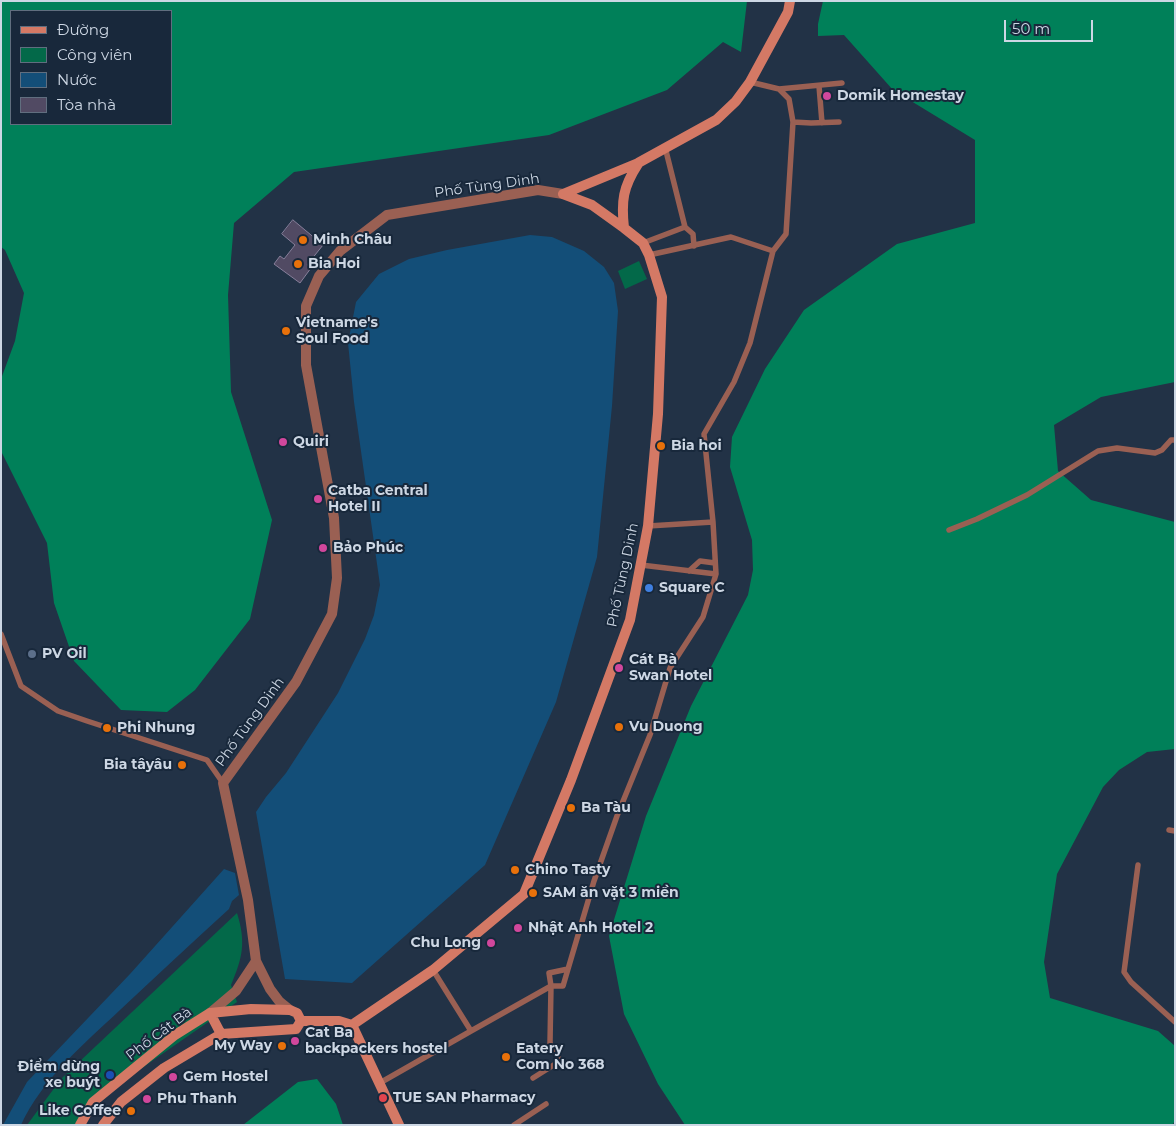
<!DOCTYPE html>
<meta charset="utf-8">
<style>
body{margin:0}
#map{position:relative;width:1176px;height:1126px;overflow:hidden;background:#223246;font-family:Montserrat,sans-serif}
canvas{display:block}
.frame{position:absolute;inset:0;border:2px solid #cdd7e4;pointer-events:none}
.legend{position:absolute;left:10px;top:10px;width:162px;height:115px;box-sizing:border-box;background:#18283b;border:1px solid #606e7f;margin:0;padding:6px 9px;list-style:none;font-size:15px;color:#cdd7e4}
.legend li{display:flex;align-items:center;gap:10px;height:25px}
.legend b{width:25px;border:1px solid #606e7f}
.scale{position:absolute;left:1004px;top:20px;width:89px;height:22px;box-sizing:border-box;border:2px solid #cdd7e4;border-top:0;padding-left:6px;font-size:15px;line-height:18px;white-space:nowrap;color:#cdd7e4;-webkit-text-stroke:4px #18283b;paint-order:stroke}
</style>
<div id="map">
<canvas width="1176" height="1126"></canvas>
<div class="frame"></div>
<ul class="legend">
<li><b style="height:6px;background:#d47965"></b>Đường</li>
<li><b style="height:14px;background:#036949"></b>Công viên</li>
<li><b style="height:14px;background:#134e78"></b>Nước</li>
<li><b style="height:14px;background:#514a63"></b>Tòa nhà</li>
</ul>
<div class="scale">50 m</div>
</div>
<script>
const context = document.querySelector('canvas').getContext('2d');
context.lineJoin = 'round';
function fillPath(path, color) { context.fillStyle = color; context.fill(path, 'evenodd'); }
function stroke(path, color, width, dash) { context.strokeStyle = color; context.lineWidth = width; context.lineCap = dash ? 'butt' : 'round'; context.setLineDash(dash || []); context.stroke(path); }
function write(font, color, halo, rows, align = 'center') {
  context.font = font + ' Montserrat,sans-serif'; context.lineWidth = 4; context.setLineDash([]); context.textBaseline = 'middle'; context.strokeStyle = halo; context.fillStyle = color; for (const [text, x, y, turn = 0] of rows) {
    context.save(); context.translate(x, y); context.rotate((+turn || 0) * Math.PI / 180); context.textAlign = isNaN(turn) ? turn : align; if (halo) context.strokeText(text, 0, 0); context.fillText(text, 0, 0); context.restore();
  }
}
fillPath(new Path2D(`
 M639,261l8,18 -22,10 -7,-18z
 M237,913c9,29 6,44 -6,72l6,17 -118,82 -16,16 -24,11 1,14h-53l34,-46z`), '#036949');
fillPath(new Path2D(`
 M1,1h746l-6,51 -18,-10 -56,48 -118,45 -255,37 -60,51 -6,72 3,97 41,128 -22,99 -55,71 -28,22 -46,-2 -47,-49 -20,-58 -7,-60 -46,-92v-72l14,-38 9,-48 -19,-43 -4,-3zM11,11h160v113h-160z
 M823,1h352v381l-74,15 -47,28 4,46 33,29 84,22v227l-28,3 -28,18 -16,17 -46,87 -13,88 6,36 108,33 17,15v75l-3,4h-487l-27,-41 -34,-70 -15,-78 37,-120 45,-110 57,-111 5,-25 -1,-30 -22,-73 2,-30 33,-68 39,-59 93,-66 78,-21v-83l-82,-50 -49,-55 -26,1v-12z
 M317,1079l19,25 7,21h-100l55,-43z`), '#008059');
fillPath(new Path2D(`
 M530,235l22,2 32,14 20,16 10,16 4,28 -6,95 -15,151 -41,145 -71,163 -133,118 -67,-4 -29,-167 10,-15 20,-24 52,-80 27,-54 9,-24 6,-30 -26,-183 -6,-59 8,-41 23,-28 30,-15 38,-9z
 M224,869l11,4 4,22 -7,6 -3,8c-37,34 -73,67 -109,101 -36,34 -78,69 -99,115h-18l24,-43 103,-108z`), '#134e78');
const building = new Path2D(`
 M293,220l30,25 -16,20 4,3 -11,15 -26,-19 6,-8 4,3 11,-14 -13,-11z`);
fillPath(building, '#514a63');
stroke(building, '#877f9a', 1);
stroke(new Path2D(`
 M750,82l29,7 10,10 4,23 -7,112 -13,17
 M819,86l3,37
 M779,89l63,-6
 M793,122l18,1 28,-1
 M685,227l8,7 1,12
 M643,243l42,-16 -20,-80
 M648,526l65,-4
 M949,530l28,-11 50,-24 71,-44 19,-3 38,5 7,-3 9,-10h4
 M641,565l75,9 -3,-52 -9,-88 30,-52 16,-39 23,-92 -42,-14 -82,18
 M689,571l11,-10 15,2
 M1,634l20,52 37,25 29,10 120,39 16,23
 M1169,830l6,1
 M1138,865l-14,107 7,10 44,40
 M433,970l38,61 80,-45 -2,-13 19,-4
 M533,1078l27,-17 -10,-18 1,-57h12l31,-105 23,-65 33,-81 20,-67 33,-51 13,-43
 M378,1084l93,-53
 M514,1125l32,-21`), '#9a6053', 5.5);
stroke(new Path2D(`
 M290,1010l-11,-9 -9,-12 -14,-28 -8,-61 -25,-117 73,-101 36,-68 5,-36 -3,-60 -28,-153v-59l13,-30 21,-25 47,-36 151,-25 25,4
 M210,1013l26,-22 20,-30`), '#9a6053', 10);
stroke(new Path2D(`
 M563,194l75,-31 78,-43 20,-19 14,-19 38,-70 2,-11
 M624,228c-3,-27 -1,-41 14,-64
 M210,1013l11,21
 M301,1021h38l13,4 47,100
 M352,1025l81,-55 91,-76 47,-114 59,-160 18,-94 10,-112 4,-117 -13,-42 -6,-12 -19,-15 -32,-23 -29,-11
 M80,1125l13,-23 82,-67 35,-22 41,-4 39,1 7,3 4,8
 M103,1125l18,-23 43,-34 57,-34 75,-5 5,-8`), '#d47965', 10);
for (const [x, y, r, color] of [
 [827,96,5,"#d1479c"],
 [303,240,5,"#e8710a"],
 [298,264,5,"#e8710a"],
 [286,331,5,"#e8710a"],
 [283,442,5,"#d1479c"],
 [661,446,5,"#e8710a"],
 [318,499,5,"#d1479c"],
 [323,548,5,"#d1479c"],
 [649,588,5,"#3f7fe0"],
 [32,654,5,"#5c6f8a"],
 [619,668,5,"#d1479c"],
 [619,727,5,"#e8710a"],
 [107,728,5,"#e8710a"],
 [182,765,5,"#e8710a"],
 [571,808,5,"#e8710a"],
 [515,870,5,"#e8710a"],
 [533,893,5,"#e8710a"],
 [518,928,5,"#d1479c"],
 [491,943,5,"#d1479c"],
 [295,1041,5,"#d1479c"],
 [282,1046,5,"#e8710a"],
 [506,1057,5,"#e8710a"],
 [110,1075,5,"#1a4fb4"],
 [173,1077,5,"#d1479c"],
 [383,1098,5,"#e0444e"],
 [147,1099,5,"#d1479c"],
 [131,1111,5,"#e8710a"]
]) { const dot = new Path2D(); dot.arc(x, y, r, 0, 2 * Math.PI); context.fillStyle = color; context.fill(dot); stroke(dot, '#18283b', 2); }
write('bold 14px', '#cdd7e4', '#18283b', [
 ["Domik Homestay",837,96],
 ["Minh Châu",313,240],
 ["Bia Hoi",308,264],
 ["Vietname's",296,323],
 ["Soul Food",296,339],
 ["Quiri",293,442],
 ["Bia hoi",671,446],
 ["Catba Central",328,491],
 ["Hotel II",328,507],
 ["Bảo Phúc",333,548],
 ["Square C",659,588],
 ["PV Oil",42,654],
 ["Cát Bà",629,660],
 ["Swan Hotel",629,676],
 ["Vu Duong",629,727],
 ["Phi Nhung",117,728],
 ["Bia tâyâu",172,765,"right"],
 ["Ba Tàu",581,808],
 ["Chino Tasty",525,870],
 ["SAM ăn vặt 3 miền",543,893],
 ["Nhật Anh Hotel 2",528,928],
 ["Chu Long",481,943,"right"],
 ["Cat Ba",305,1033],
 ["backpackers hostel",305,1049],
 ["My Way",272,1046,"right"],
 ["Eatery",516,1049],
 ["Com No 368",516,1065],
 ["Điểm dừng",100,1067,"right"],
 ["xe buýt",100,1083,"right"],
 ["Gem Hostel",183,1077],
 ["TUE SAN Pharmacy",393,1098],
 ["Phu Thanh",157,1099],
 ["Like Coffee",121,1111,"right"]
], 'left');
write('14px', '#cdd7e4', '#18283b', [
 ["Phố Tùng Dinh",487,186,-8],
 ["Phố Tùng Dinh",623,575,-78],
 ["Phố Tùng Dinh",250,722,-54],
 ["Phố Cát Bà",159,1034,-37]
]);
</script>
